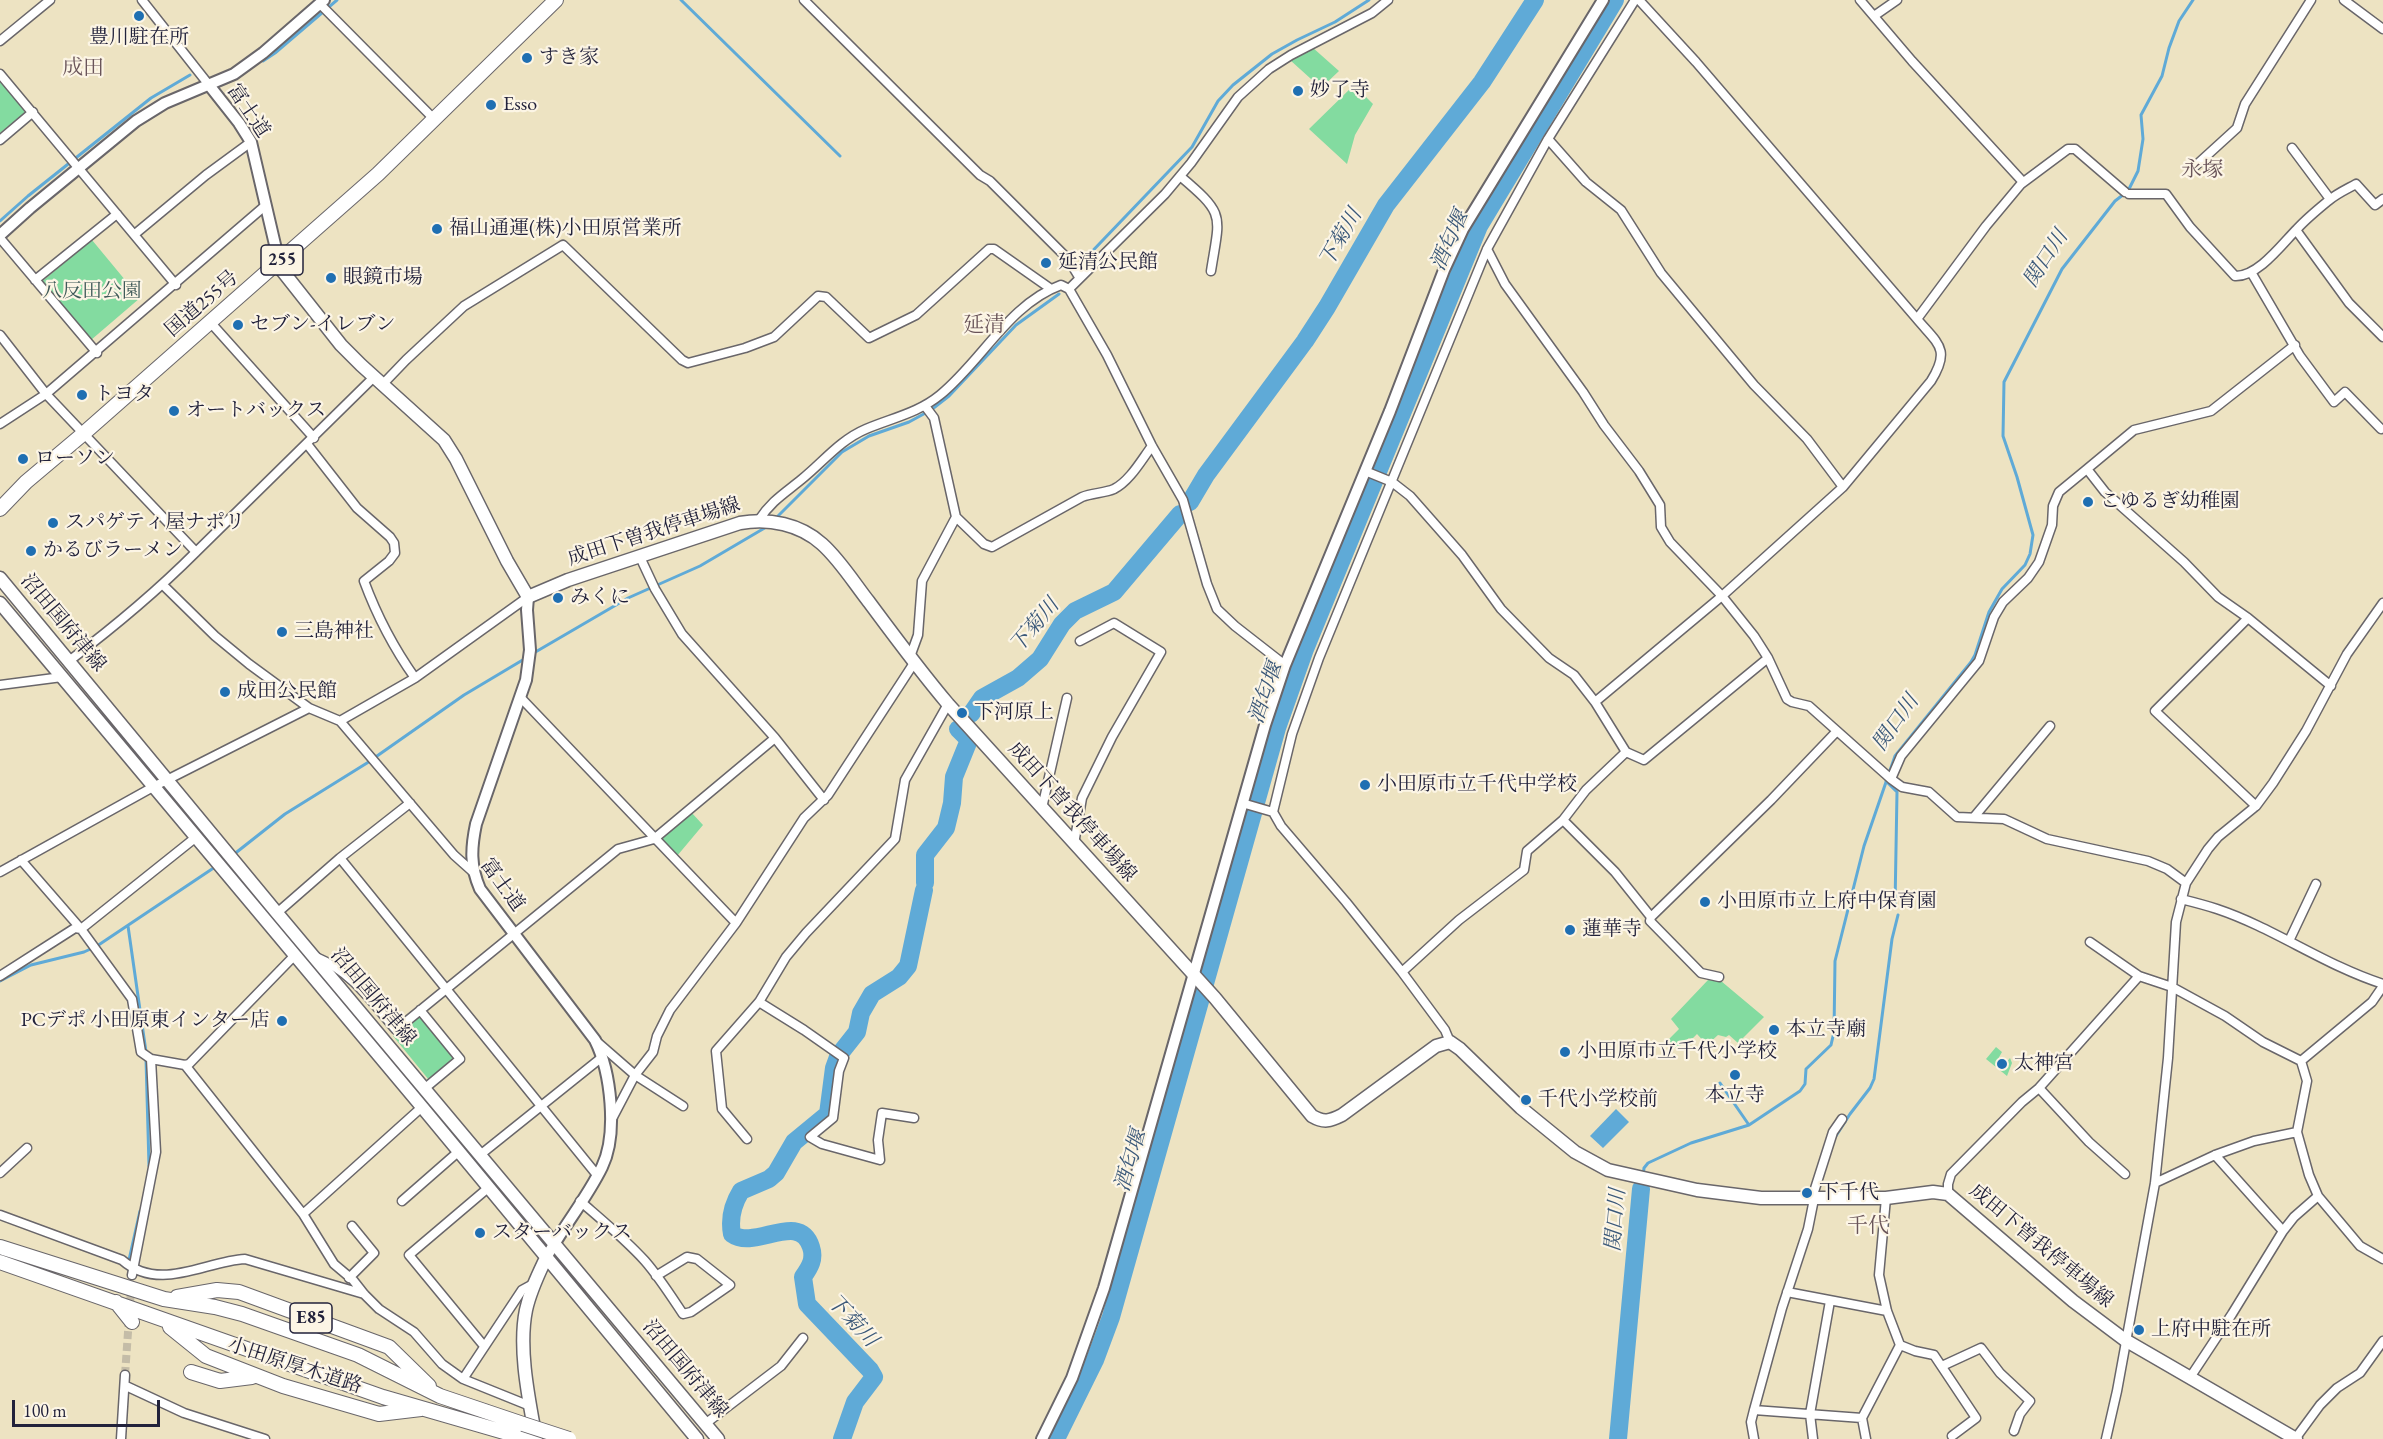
<!DOCTYPE html>
<meta charset="utf-8">
<style>
body{margin:0}
#map{position:relative;width:2383px;height:1439px;overflow:hidden;background:#ede3c2;font-family:"EB Garamond",serif}
canvas{display:block}
.scale{position:absolute;left:12px;top:1400px;width:148px;height:27px;box-sizing:border-box;border:3px solid #22223b;border-top:0;padding-left:8px;font-size:18px;line-height:21px;white-space:nowrap;color:#22223b;-webkit-text-stroke:4px #fcf5e5;paint-order:stroke}
</style>
<div id="map">
<canvas width="2383" height="1439"></canvas>
<div class="scale">100 m</div>
</div>
<script>
const context = document.querySelector('canvas').getContext('2d');
context.lineJoin = 'round';
function fillPath(path, color) { context.fillStyle = color; context.fill(path, 'evenodd'); }
function stroke(path, color, width, dash) { context.strokeStyle = color; context.lineWidth = width; context.lineCap = dash ? 'butt' : 'round'; context.setLineDash(dash || []); context.stroke(path); }
function write(font, color, halo, rows, align = 'center') {
  context.font = font + ' "EB Garamond","Noto Serif JP",serif'; context.lineWidth = 4.5; context.setLineDash([]); context.textBaseline = 'middle'; context.strokeStyle = halo; context.fillStyle = color; for (const [text, x, y, turn = 0] of rows) {
    context.save(); context.translate(x, y); context.rotate((+turn || 0) * Math.PI / 180); context.textAlign = isNaN(turn) ? turn : align; if (halo) context.strokeText(text, 0, 0); context.fillText(text, 0, 0); context.restore();
  }
}
fillPath(new Path2D(`
 M1312,47l27,24 -18,17 -31,-28z
 M0,80l25,29 -1,4 -24,20z
 M1354,85l19,19 -18,31 -8,29 -38,-35z
 M92,240l48,58 -49,42 -51,-57z
 M691,812l12,13 -26,31 -17,-17z
 M1708,980l13,1 43,36 -26,26 -9,-8 -3,2 -8,-2 -11,10 -10,-11 -6,6 -2,-2 -12,11 -9,-9 11,-11 -8,-10z
 M420,1015l35,43 -26,22 -36,-44z
 M1996,1047l6,5 -4,7 7,5 5,-6 2,5 -5,13 -21,-17z`), '#83dba0');
fillPath(new Path2D(`
 M1616,1109l13,13 -26,26 -13,-12z`), '#5faad7');
stroke(new Path2D(`
 M681,0l159,156
 M263,61l12,-8 62,-53
 M0,221l28,-25 123,-98 39,-23
 M1080,264l112,-117 26,-46 15,-16 39,-31 25,-14 38,-18 34,-22
 M775,519l67,-67 27,-16 40,-14 22,-12 18,-14 67,-71 43,-31
 M532,654l96,-56 72,-32 68,-40
 M1886,781l11,11 -2,114
 M233,855l52,-41 82,-51 97,-68 62,-37
 M128,926l18,126
 M0,981l31,-16 53,-13 13,-6 118,-79
 M146,1059l3,107
 M1720,1083l29,42
 M1834,1139l16,-25 20,-26 4,-9 18,-140 6,-24
 M1643,1176l1,-8 4,-5 43,-20 58,-18 51,-34 5,-7 1,-15 25,-24 3,-13 1,-71 29,-115 31,-90 76,-94 4,-7 14,-43 13,-23 23,-24 5,-11 3,-19 -16,-58 -14,-41 1,-54 58,-113 53,-68 13,-10 10,-20 5,-32 -2,-24 21,-39 7,-28 10,-27 14,-21
 M129,1260l11,-49`), '#5faad7', 3);
stroke(new Path2D(`
 M1190,502l16,-27 99,-134 22,-34 59,-102 96,-123 53,-82
 M971,714l11,-16 36,-20 22,-19 22,-35 13,-13 39,-19 66,-78
 M925,883v-28l21,-27 6,-25 2,-26 15,-37 -11,-11
 M842,1051l15,-19 4,-19 11,-19 27,-17 9,-11 16,-76
 M838,1057l-4,11 -6,46 -34,28 -18,31 -7,6 -28,12c-8,13 -12,27 -9,43 23,17 67,-24 79,13 4,12 -1,20 -8,30l4,27 63,66 4,7 -19,25 -13,37
 M1056,1439l39,-79 16,-43 166,-589 28,-79 174,-423 136,-226
 M1618,1439l23,-250`), '#5faad7', 18);
stroke(new Path2D(`
 M125,1375l7,-100`), '#c4bca7', 8, [8, 4]);
const minor = new Path2D(`
 M142,0l67,85
 M804,0l176,175 10,6 78,78 11,18
 M1639,0l57,62 221,257
 M1860,0l52,61 111,121
 M2344,0l39,29
 M320,4l115,116
 M1874,16l23,-16
 M0,41l50,-41
 M0,74l176,211
 M1548,139l38,43 35,28 40,63 93,112 53,54 36,48
 M0,140l33,-28
 M2292,148l38,51
 M2192,169l45,-41 8,-24 66,-104
 M1180,176c46,39 40,38 31,95
 M2129,194h37l24,33 45,49c23,1 47,-32 62,-47 9,-10 20,-19 31,-28 8,-7 19,-12 28,-17l19,21 8,-6
 M2296,230l53,73 34,34
 M135,234l71,-59 45,-33
 M0,238l97,115
 M1487,249l18,35 78,108 21,33 35,46 21,34 1,22 9,15 52,54 32,40 14,22 19,41 5,3 17,4 82,73 11,8 27,5 28,25 47,2 43,20 101,22 19,8 19,14
 M2251,272l49,84 34,46 11,-10 36,37
 M35,280l82,-66
 M1069,289l96,-95 26,-31 47,-66 31,-28 22,-14 81,-42 16,-13
 M211,323l103,115
 M0,335l46,59 150,158 177,-174
 M382,385l24,-25 58,-54 99,-61 119,115 6,3 57,-15 29,-11 44,-41 8,1 43,41 47,-23 73,-66h5l57,40
 M0,424l46,-30 220,-189
 M307,444l50,64 33,29 4,6 1,10 -6,8 -25,20c13,35 29,66 51,97
 M2087,469l47,-39 77,-19 84,-66
 M1365,471l27,11 18,14 52,59 39,54 48,49 25,17 21,27 31,50 18,8 124,-102
 M956,517l28,27 8,3 90,-50c10,-4 23,-4 32,-8 16,-8 28,-30 38,-43
 M759,520c12,-19 26,-27 43,-41 21,-17 38,-39 64,-50 26,-11 52,-16 74,-34 42,-34 69,-91 121,-110l8,4 38,66 45,91 31,54 24,84 10,25 18,17 50,39
 M640,557l15,32 27,45 93,104 49,62
 M163,585l52,51 34,28 60,44
 M2248,618l-93,93 101,95
 M910,657l8,-22 4,-54 34,-64 -22,-99 -9,-12
 M69,661c45,-34 87,-69 127,-109
 M0,685l62,-8
 M521,698l215,225
 M1595,702l127,-106 121,-109 88,-106c20,-32 7,-37 -14,-62l69,-93 35,-42 47,-35h7l50,43
 M1891,779l10,-23 78,-95 15,-44 9,-15 25,-24 11,-16 13,-37 1,-19 6,-14 28,-23 18,23 79,70 34,35 30,21 83,68
 M1242,803l31,9 8,14 65,76 56,70 43,58 5,12
 M1042,808l25,-110
 M1273,812l19,-78 27,-76 168,-409 61,-110 87,-139
 M1974,817l76,-91
 M1563,820l52,52 36,45 -1,4 51,52 18,4
 M1074,844l8,-46 30,-61 49,-85 -47,-29 -34,18
 M340,858l257,317
 M21,860l60,69 51,70 9,53 10,7 34,6 118,149 31,50 19,16 11,14 15,15 35,23 28,32 21,15 67,27
 M0,872l153,-85 156,-79 31,13
 M473,872l-19,-17 -114,-134 75,-43 113,-81
 M2181,899c12,3 24,6 36,10 57,19 107,56 166,75
 M277,913l63,-55 70,-55
 M1651,917l120,-117 66,-69
 M2289,941l27,-57
 M2090,942l49,34 33,11 53,29 38,26 38,19
 M316,957c36,15 55,44 80,73l222,-181 36,-10 121,-101
 M1402,972l57,-52 65,-50 3,-19 36,-31 23,-30 40,-38
 M0,976l75,-48 6,1 114,-91
 M2383,986l-11,16 -71,59 6,20 -10,51 12,43 9,21 42,50 23,13
 M759,1002l45,28 40,28 -5,13 -6,47 -23,19 12,7 58,16 -2,-20 4,-27 32,5
 M420,1010l40,49 -36,30
 M596,1041l39,34 48,31
 M185,1065l4,-1 106,-109
 M2039,1088l50,54 36,32
 M613,1117l22,-42 18,-23 4,-16 13,-26 66,-87 68,-105 24,-23 86,-132
 M747,1139l-25,-30 -6,-58 43,-49 27,-45 20,-24 89,-94 10,-59 43,-76
 M480,1155l121,-97
 M2215,1155l68,76
 M0,1173l27,-25
 M2155,1183l60,-28 39,-14 43,-9
 M1948,1194v-10l3,-10 71,-72 17,-14 100,-112
 M1812,1198l21,-66 9,-13
 M402,1201l56,-49
 M580,1201c23,20 45,38 65,60 14,16 26,35 38,53l8,-2 39,-27 -33,-26 -10,-2 -31,19
 M303,1214l119,-107
 M0,1215l122,45c38,33 83,1 123,-1l119,35
 M132,1275l24,-123 -5,-93
 M349,1278l25,-25 -22,-27
 M1787,1292l100,19
 M1900,1345l15,6 19,4 42,63 -24,18
 M484,1346l-75,-91 79,-67
 M1942,1366l39,-18 19,25 30,28 -10,13 -6,17
 M2191,1376l41,-62 51,-83 11,-14 24,-21
 M463,1379l59,-89 11,-6
 M126,1386l58,27 81,26
 M1754,1410l108,8
 M705,1424l76,-58 22,-28
 M121,1439l4,-64
 M1754,1439l-3,-17 3,-12 28,-102 26,-79 6,-30
 M1813,1439l-3,-25 20,-113
 M1866,1439l-4,-21 38,-73 -13,-34 -8,-36 7,-77
 M2106,1439l11,-48 38,-208 13,-125 8,-136 10,-39 22,-34 10,-12 38,-31 17,-23 33,-52 41,-77 36,-51
 M2295,1439l25,-34 17,-17 23,-15 23,-32`);
const tertiary = new Path2D(`
 M209,85l30,38 12,19 25,107 1,15
 M0,235l30,-27 106,-87 29,-18 69,-29 29,-21 61,-53
 M528,597l-1,13 3,40 -4,30 -50,144c-5,24 -6,42 4,65l115,151c16,32 23,94 7,127 -15,31 -39,60 -56,91
 M1042,1439l30,-61 32,-90 161,-563 20,-60 105,-254 54,-141 19,-41 140,-229`);
const secondary = new Path2D(`
 M277,264l64,81 20,20 83,75 12,19 51,102 21,36 40,-17 172,-57c29,-5 60,1 82,21 18,16 32,39 47,58 26,35 51,69 79,102l267,294 97,118c12,7 18,5 30,-1l94,-69 14,-4 10,7 61,59 54,44 33,18 89,20 64,8h125l47,-6 15,2 125,107 52,39 171,99
 M0,578l277,335 441,526
 M0,603l422,504 275,332
 M536,1439c-7,-39 -18,-90 -10,-129 4,-19 12,-35 20,-52`);
const trunk = new Path2D(`
 M0,509l26,-27 57,-48 295,-260 178,-174
 M0,1247l164,52 51,8 27,7 116,41 82,41 83,28
 M0,1262l383,135 145,42
 M177,1297l40,-7 22,2 150,55 40,39
 M116,1302l16,20
 M170,1327l36,29 77,30 96,28 42,-5
 M191,1372l29,9 32,-4`);
stroke(minor, '#69666a', 11);
stroke(tertiary, '#69666a', 14);
stroke(secondary, '#69666a', 15);
stroke(trunk, '#69666a', 16);
stroke(minor, '#fff', 8);
stroke(tertiary, '#fff', 10);
stroke(secondary, '#fff', 12);
stroke(trunk, '#fff', 14);
const trunkBridge = new Path2D(`
 M523,1424l46,15`);
stroke(trunkBridge, '#69666a', 16, []);
stroke(trunkBridge, '#fff', 14);
for (const [x, y, r, color] of [
 [139,16,6,"#1f6fb2"],
 [527,58,6,"#1f6fb2"],
 [1298,91,6,"#1f6fb2"],
 [491,105,6,"#1f6fb2"],
 [437,229,6,"#1f6fb2"],
 [1046,263,6,"#1f6fb2"],
 [331,278,6,"#1f6fb2"],
 [238,325,6,"#1f6fb2"],
 [82,395,6,"#1f6fb2"],
 [174,411,6,"#1f6fb2"],
 [23,459,6,"#1f6fb2"],
 [2088,502,6,"#1f6fb2"],
 [53,523,6,"#1f6fb2"],
 [31,551,6,"#1f6fb2"],
 [558,598,6,"#1f6fb2"],
 [282,632,6,"#1f6fb2"],
 [225,692,6,"#1f6fb2"],
 [962,713,6,"#1f6fb2"],
 [1365,785,6,"#1f6fb2"],
 [1705,902,6,"#1f6fb2"],
 [1570,930,6,"#1f6fb2"],
 [282,1021,6,"#1f6fb2"],
 [1774,1030,6,"#1f6fb2"],
 [1565,1052,6,"#1f6fb2"],
 [2002,1064,6,"#1f6fb2"],
 [1735,1075,6,"#1f6fb2"],
 [1526,1100,6,"#1f6fb2"],
 [1807,1193,6,"#1f6fb2"],
 [480,1233,6,"#1f6fb2"],
 [2139,1330,6,"#1f6fb2"]
]) { const dot = new Path2D(); dot.arc(x, y, r, 0, 2 * Math.PI); context.fillStyle = color; context.fill(dot); stroke(dot, '#fcf5e5', 2); }
for (const [x, y, w] of [
 [282,260,42],
 [311,1318,42]
]) { const box = new Path2D(); box.roundRect(x - w / 2, y - 15, w, 30, 4.5); context.fillStyle = '#fcf5e5'; context.fill(box); stroke(box, '#22223b', 1.5); }
write('bold 18px', '#22223b', null, [
 ["255",282,260],
 ["E85",311,1318]
]);
write('20px', '#22223b', '#fcf5e5', [
 ["豊川駐在所",139,38,"center"],
 ["すき家",539,58],
 ["妙了寺",1310,91],
 ["Esso",503,105],
 ["福山通運(株)小田原営業所",449,229],
 ["延清公民館",1058,263],
 ["眼鏡市場",343,278],
 ["セブン-イレブン",250,325],
 ["トヨタ",94,395],
 ["オートバックス",186,411],
 ["ローソン",35,459],
 ["こゆるぎ幼稚園",2100,502],
 ["スパゲティ屋ナポリ",65,523],
 ["かるびラーメン",43,551],
 ["みくに",570,598],
 ["三島神社",294,632],
 ["成田公民館",237,692],
 ["下河原上",974,713],
 ["小田原市立千代中学校",1377,785],
 ["小田原市立上府中保育園",1717,902],
 ["蓮華寺",1582,930],
 ["PCデポ 小田原東インター店",270,1021,"right"],
 ["本立寺廟",1786,1030],
 ["小田原市立千代小学校",1577,1052],
 ["太神宮",2014,1064],
 ["本立寺",1735,1096,"center"],
 ["千代小学校前",1538,1100],
 ["下千代",1819,1193],
 ["スターバックス",492,1233],
 ["上府中駐在所",2151,1330]
], 'left');
write('20px', '#22223b', '#fcf5e5', [
 ["富士道",248,111,56],
 ["国道255号",202,304,-41],
 ["成田下曽我停車場線",654,532,-18],
 ["沼田国府津線",63,623,50],
 ["成田下曽我停車場線",1072,812,48],
 ["富士道",502,885,54],
 ["沼田国府津線",373,997,50],
 ["成田下曽我停車場線",2041,1246,40],
 ["小田原厚木道路",295,1366,18],
 ["沼田国府津線",685,1369,50]
]);
write('20px', '#3f5a59', '#fcf5e5', [
 ["八反田公園",92,292]
]);
write('21px', '#695459', '#fcf5e5', [
 ["成田",83,68],
 ["永塚",2202,170],
 ["延清",984,325],
 ["千代",1868,1226]
]);
write('italic 21px', '#3a5879', '#fcf5e5', [
 ["下菊川",1341,238,-60],
 ["酒匂堰",1450,241,-66],
 ["関口川",2046,259,-57],
 ["下菊川",1035,626,-50],
 ["酒匂堰",1266,693,-71],
 ["関口川",1896,723,-55],
 ["酒匂堰",1131,1161,-74],
 ["関口川",1616,1220,-85],
 ["下菊川",852,1321,47]
]);
</script>
